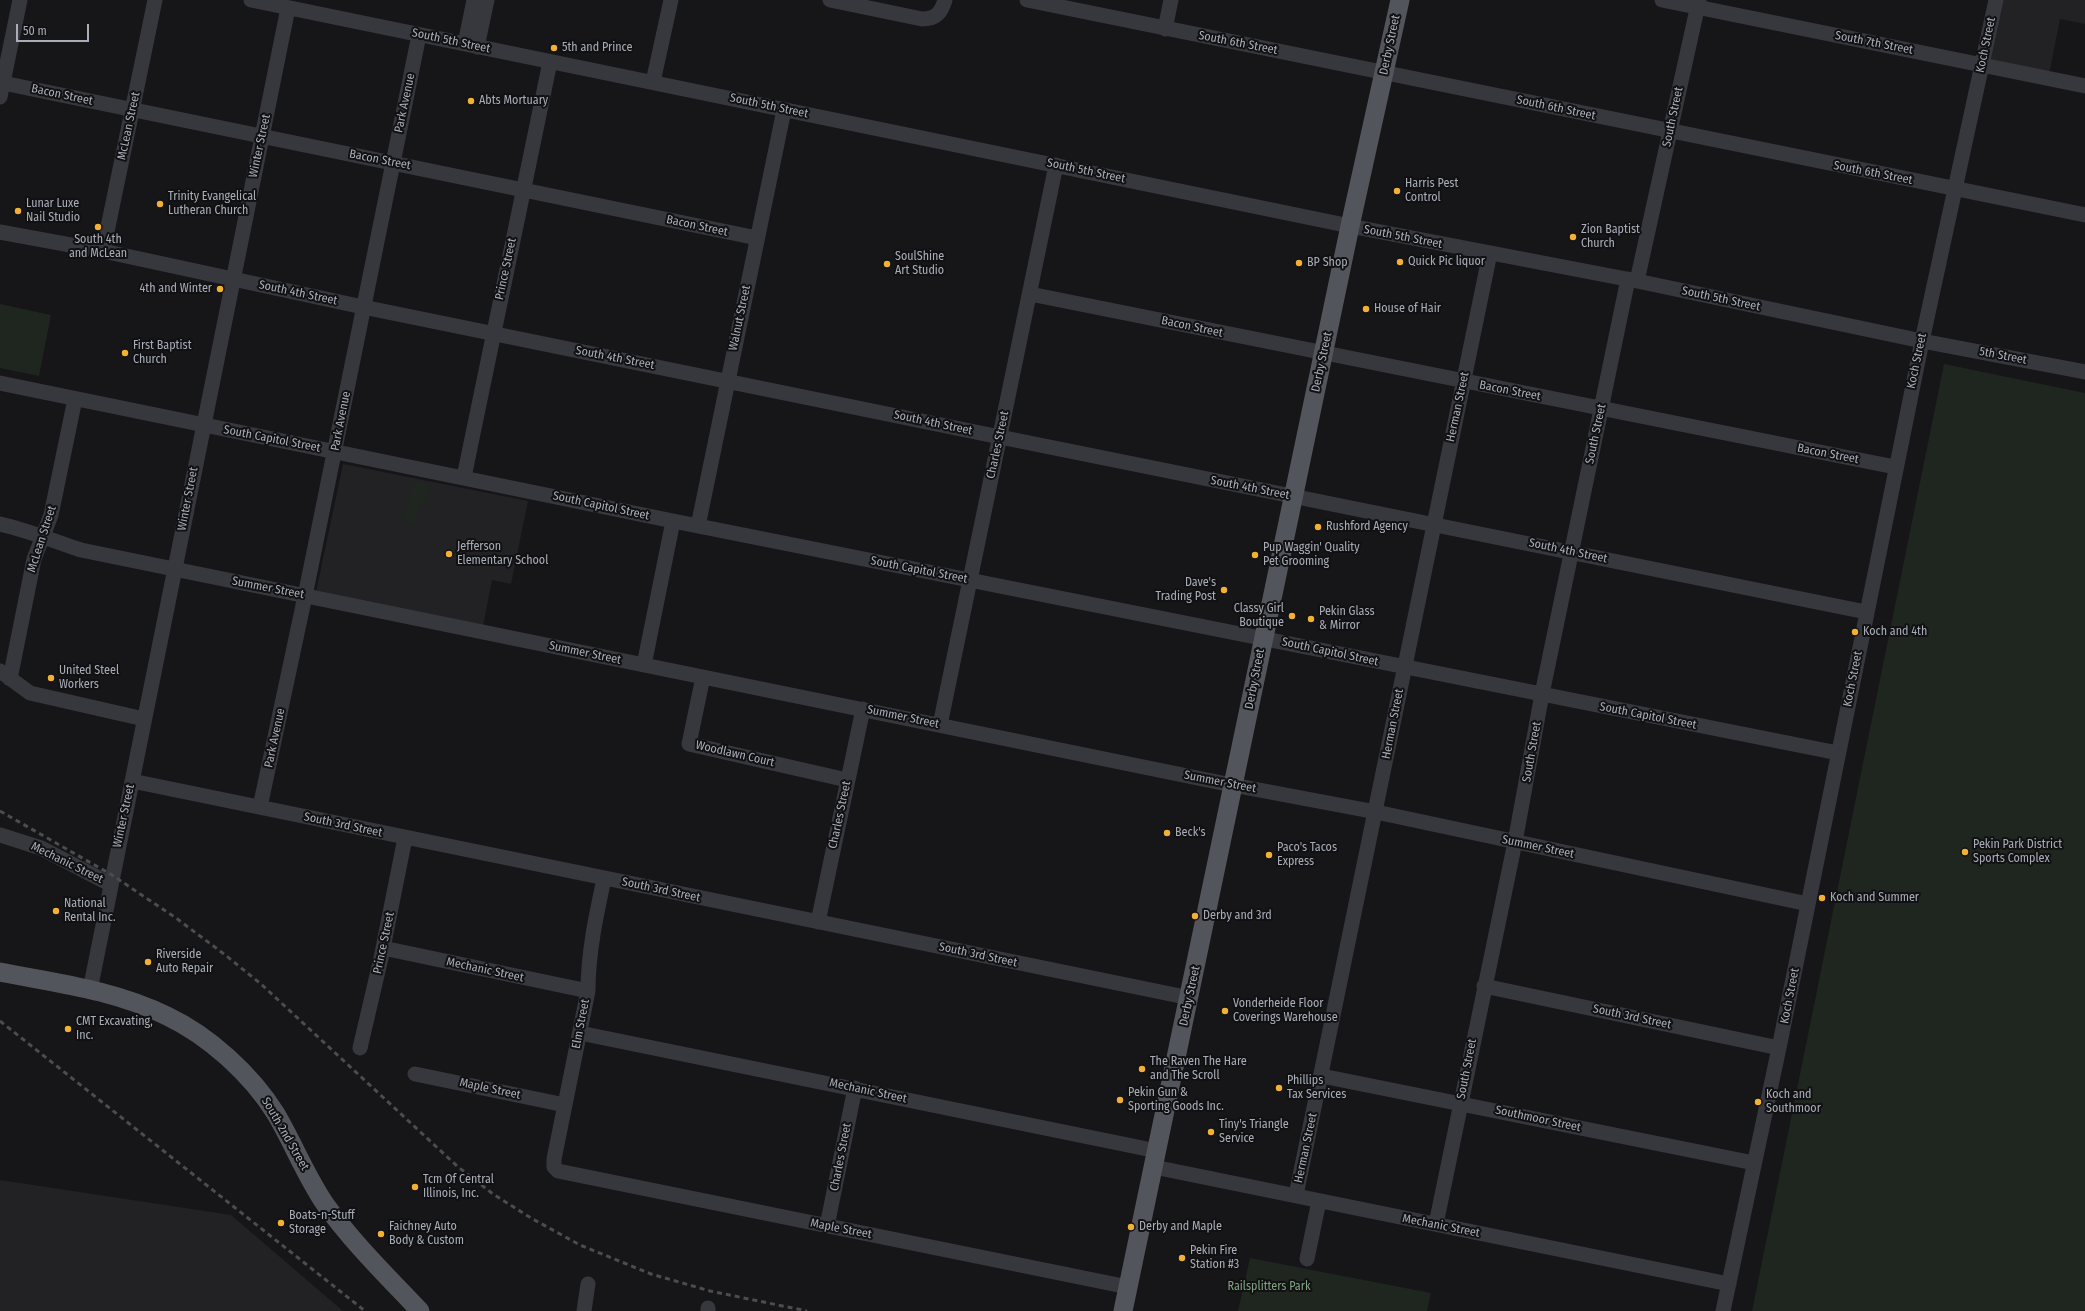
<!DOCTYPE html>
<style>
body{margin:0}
#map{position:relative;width:2085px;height:1311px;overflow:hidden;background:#161618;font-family:"Fira Sans Condensed",sans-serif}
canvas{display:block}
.scale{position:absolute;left:16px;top:24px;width:73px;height:18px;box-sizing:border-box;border:2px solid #a8adb8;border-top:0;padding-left:5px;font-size:12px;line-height:14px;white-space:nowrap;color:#a8adb8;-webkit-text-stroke:3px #111113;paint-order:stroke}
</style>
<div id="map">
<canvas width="2085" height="1311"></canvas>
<div class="scale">50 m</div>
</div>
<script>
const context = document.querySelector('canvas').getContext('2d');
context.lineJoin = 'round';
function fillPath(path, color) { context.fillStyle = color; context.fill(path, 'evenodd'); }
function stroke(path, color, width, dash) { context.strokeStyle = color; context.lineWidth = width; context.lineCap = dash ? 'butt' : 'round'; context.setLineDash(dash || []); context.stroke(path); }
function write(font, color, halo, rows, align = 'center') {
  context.font = font + ' "Fira Sans Condensed",sans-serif'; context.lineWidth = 4; context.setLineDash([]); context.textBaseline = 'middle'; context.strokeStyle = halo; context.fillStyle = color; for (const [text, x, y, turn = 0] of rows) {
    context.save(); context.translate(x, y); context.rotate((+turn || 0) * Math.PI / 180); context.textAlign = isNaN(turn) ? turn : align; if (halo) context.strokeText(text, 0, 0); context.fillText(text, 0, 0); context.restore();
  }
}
fillPath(new Path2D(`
 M2001,0h84v24l-25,-5 -11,55 -60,-12z
 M343,464l185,37 -17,83 -19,-4 -9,46 -167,-34z
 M0,1180l231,35 112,96h-343z`), '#222225');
fillPath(new Path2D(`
 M0,304l51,11 -12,61 -39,-8z
 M1944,364l141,29v918h-333z
 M416,481l13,3 -4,21 -5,-1 -5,21 -11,-2 8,-37z
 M1250,1258l181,35 -4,18h-189z`), '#1e261f');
stroke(new Path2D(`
 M251,0l1099,226 287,55 285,60 163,31
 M830,0l92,19c14,0 19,-6 23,-19
 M1027,0l1058,215
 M1662,0l423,86
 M1165,29l6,-29
 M465,44l9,-44
 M477,47l10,-47
 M653,82l18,-82
 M3,83l754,155
 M0,97l20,-97
 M0,232l103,19 260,56 637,130 866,175
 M103,251l52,-251
 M1637,281l62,-281
 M1030,294l865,173
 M0,383l673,138 1165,232
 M464,477l86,-415
 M0,524c28,6 53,17 81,26l1141,233 154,29 432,92
 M698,526l86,-416
 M644,665l29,-144
 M0,671l30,22 114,26
 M703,677l-14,67 158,36
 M10,679l24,-120 17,-44 24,-116
 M940,725l116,-560
 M132,781l1058,217
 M260,807l45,-211 114,-561
 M0,835l41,13 69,36
 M604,879c-8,37 -16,74 -16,112l-34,168v8l4,4 570,116
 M818,922l45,-213
 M383,948l205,43
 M1484,986l295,62
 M90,990l198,-982
 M580,1033l577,118
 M360,1048l21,-90 24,-120
 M415,1074l150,31
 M1322,1076l432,87
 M1154,1167l575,117
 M1296,1195l194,-942
 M1436,1224l79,-382 27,-148 86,-415
 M827,1226l28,-138
 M1307,1259l12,-58
 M584,1311l4,-27
 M708,1311v-3
 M1723,1311l56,-263 143,-707 74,-341`), '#37383d', 15);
stroke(new Path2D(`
 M0,972c56,11 115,18 167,44 42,20 84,58 109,98 17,29 30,62 49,90 28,39 62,72 95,107
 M1123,1311l227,-1085 50,-226`), '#53555c', 19);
stroke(new Path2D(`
 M0,811l112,64 64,43 48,36 37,30 196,182 36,28 38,24 49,27 71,29 59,17 97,20
 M0,1021l365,290`), '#4a4c52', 3, [5, 4]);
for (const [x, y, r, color] of [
 [554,48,4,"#f2b134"],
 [471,101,4,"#f2b134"],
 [1397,191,4,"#f2b134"],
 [160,204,4,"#f2b134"],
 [18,211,4,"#f2b134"],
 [98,227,4,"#f2b134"],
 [1573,237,4,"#f2b134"],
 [1400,262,4,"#f2b134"],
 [1299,263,4,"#f2b134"],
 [887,264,4,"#f2b134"],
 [220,289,4,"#f2b134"],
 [1366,309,4,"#f2b134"],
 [125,353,4,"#f2b134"],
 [1318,527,4,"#f2b134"],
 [449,554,4,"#f2b134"],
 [1255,555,4,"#f2b134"],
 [1224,590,4,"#f2b134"],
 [1292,616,4,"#f2b134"],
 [1311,619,4,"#f2b134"],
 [1855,632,4,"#f2b134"],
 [51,678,4,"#f2b134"],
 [1167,833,4,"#f2b134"],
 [1965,852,4,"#f2b134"],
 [1269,855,4,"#f2b134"],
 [1822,898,4,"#f2b134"],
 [56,911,4,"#f2b134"],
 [1195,916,4,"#f2b134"],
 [148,962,4,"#f2b134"],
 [1225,1011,4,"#f2b134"],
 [68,1029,4,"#f2b134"],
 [1142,1069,4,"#f2b134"],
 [1279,1088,4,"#f2b134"],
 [1120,1100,4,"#f2b134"],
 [1758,1102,4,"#f2b134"],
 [1211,1132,4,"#f2b134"],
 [415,1187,4,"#f2b134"],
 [281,1223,4,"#f2b134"],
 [1131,1227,4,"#f2b134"],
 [381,1234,4,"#f2b134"],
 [1182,1258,4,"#f2b134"]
]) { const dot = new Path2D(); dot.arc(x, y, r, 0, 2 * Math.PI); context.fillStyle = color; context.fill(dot); stroke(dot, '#111113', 1.5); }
write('12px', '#a8adb8', '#111113', [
 ["South 5th Street",451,41,12],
 ["South 6th Street",1238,43,11],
 ["South 7th Street",1874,43,11],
 ["Derby Street",1390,45,-78],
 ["Koch Street",1986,45,-78],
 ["Bacon Street",62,95,12],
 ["Park Avenue",405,103,-78],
 ["South 5th Street",769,106,12],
 ["South 6th Street",1556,108,12],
 ["South Street",1673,117,-78],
 ["McLean Street",129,126,-78],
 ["Winter Street",260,146,-78],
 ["Bacon Street",380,160,11],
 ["South 5th Street",1086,171,12],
 ["South 6th Street",1873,173,11],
 ["Bacon Street",697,226,12],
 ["South 5th Street",1403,237,11],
 ["Prince Street",506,269,-78],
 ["South 4th Street",298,293,12],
 ["South 5th Street",1721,299,12],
 ["Walnut Street",740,318,-78],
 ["Bacon Street",1192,327,12],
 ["5th Street",2003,356,11],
 ["South 4th Street",615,358,11],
 ["Koch Street",1917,361,-78],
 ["Derby Street",1322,362,-78],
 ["Bacon Street",1510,391,11],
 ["Herman Street",1458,407,-78],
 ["Park Avenue",341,421,-79],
 ["South 4th Street",933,423,12],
 ["South Street",1596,434,-78],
 ["South Capitol Street",272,439,11],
 ["Charles Street",998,445,-78],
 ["Bacon Street",1828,454,11],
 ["South 4th Street",1250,488,11],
 ["Winter Street",188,499,-79],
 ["South Capitol Street",601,506,12],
 ["McLean Street",42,539,-72],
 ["South 4th Street",1568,551,12],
 ["South Capitol Street",919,570,11],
 ["Summer Street",268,588,11],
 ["South Capitol Street",1330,652,12],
 ["Summer Street",585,653,12],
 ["Derby Street",1255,679,-79],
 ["Koch Street",1853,679,-79],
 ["South Capitol Street",1648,716,11],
 ["Summer Street",903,717,12],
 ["Herman Street",1393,724,-79],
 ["Park Avenue",275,738,-78],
 ["South Street",1532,752,-80],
 ["Woodlawn Court",735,754,13],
 ["Summer Street",1220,782,11],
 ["Charles Street",840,815,-78],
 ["Winter Street",124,816,-78],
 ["South 3rd Street",343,825,12],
 ["Summer Street",1538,847,12],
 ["Mechanic Street",67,863,26],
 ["South 3rd Street",661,890,12],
 ["Prince Street",384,943,-78],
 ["South 3rd Street",978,955,12],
 ["Mechanic Street",485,970,12],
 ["Derby Street",1190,996,-78],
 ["Koch Street",1790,996,-79],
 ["South 3rd Street",1632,1017,12],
 ["Elm Street",581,1024,-79],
 ["South Street",1467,1069,-79],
 ["Maple Street",490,1089,12],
 ["Mechanic Street",868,1091,12],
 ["Southmoor Street",1538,1119,12],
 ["South 2nd Street",285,1134,60],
 ["Herman Street",1306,1148,-78],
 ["Charles Street",841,1157,-79],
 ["Mechanic Street",1441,1226,11],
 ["Maple Street",841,1229,11]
]);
write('12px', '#a8adb8', '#111113', [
 ["5th and Prince",562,48],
 ["Abts Mortuary",479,101],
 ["Harris Pest",1405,184],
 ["Control",1405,198],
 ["Trinity Evangelical",168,197],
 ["Lutheran Church",168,211],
 ["Lunar Luxe",26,204],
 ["Nail Studio",26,218],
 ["Zion Baptist",1581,230],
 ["Church",1581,244],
 ["South 4th",98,240,"center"],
 ["and McLean",98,254,"center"],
 ["SoulShine",895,257],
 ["Art Studio",895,271],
 ["Quick Pic liquor",1408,262],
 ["BP Shop",1307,263],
 ["4th and Winter",212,289,"right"],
 ["House of Hair",1374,309],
 ["First Baptist",133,346],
 ["Church",133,360],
 ["Rushford Agency",1326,527],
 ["Jefferson",457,547],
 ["Elementary School",457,561],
 ["Pup Waggin' Quality",1263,548],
 ["Pet Grooming",1263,562],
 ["Dave's",1216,583,"right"],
 ["Trading Post",1216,597,"right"],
 ["Classy Girl",1284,609,"right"],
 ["Boutique",1284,623,"right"],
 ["Pekin Glass",1319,612],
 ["& Mirror",1319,626],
 ["Koch and 4th",1863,632],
 ["United Steel",59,671],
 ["Workers",59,685],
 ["Beck's",1175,833],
 ["Pekin Park District",1973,845],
 ["Sports Complex",1973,859],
 ["Paco's Tacos",1277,848],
 ["Express",1277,862],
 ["Koch and Summer",1830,898],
 ["National",64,904],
 ["Rental Inc.",64,918],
 ["Derby and 3rd",1203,916],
 ["Riverside",156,955],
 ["Auto Repair",156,969],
 ["Vonderheide Floor",1233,1004],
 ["Coverings Warehouse",1233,1018],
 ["CMT Excavating,",76,1022],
 ["Inc.",76,1036],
 ["The Raven The Hare",1150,1062],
 ["and The Scroll",1150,1076],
 ["Phillips",1287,1081],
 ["Tax Services",1287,1095],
 ["Pekin Gun &",1128,1093],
 ["Sporting Goods Inc.",1128,1107],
 ["Koch and",1766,1095],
 ["Southmoor",1766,1109],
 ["Tiny's Triangle",1219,1125],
 ["Service",1219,1139],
 ["Tcm Of Central",423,1180],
 ["Illinois, Inc.",423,1194],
 ["Boats-n-Stuff",289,1216],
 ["Storage",289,1230],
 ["Faichney Auto",389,1227],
 ["Body & Custom",389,1241],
 ["Derby and Maple",1139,1227],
 ["Pekin Fire",1190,1251],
 ["Station #3",1190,1265]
], 'left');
write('12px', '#7fa381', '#111113', [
 ["Railsplitters Park",1269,1287]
]);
</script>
